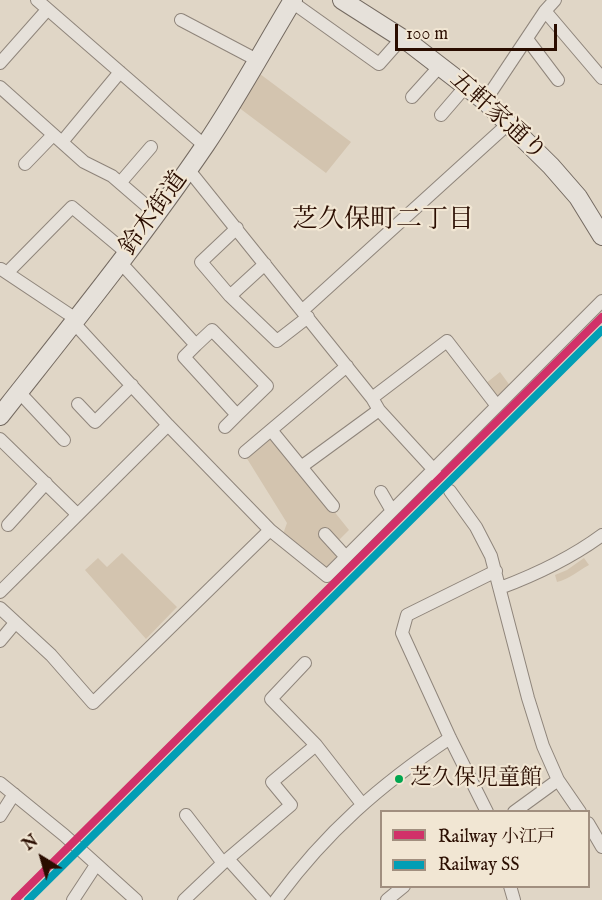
<!DOCTYPE html>
<meta charset="utf-8">
<style>
body{margin:0}
#map{position:relative;width:602px;height:900px;overflow:hidden;background:#e0d6c6;font-family:"IM FELL English","Noto Serif JP",serif}
canvas{display:block}
.legend{position:absolute;left:380px;top:810px;width:210px;height:78px;box-sizing:border-box;background:#f1e6d3;border:2px solid #a18f7f;margin:0;padding:8px 10px;list-style:none;font-size:18px;color:#2a0d00}
.legend li{display:flex;align-items:center;gap:12px;height:30px}
.legend b{width:30px;border:2px solid #a18f7f}
.north{position:absolute;left:12px;top:828px;width:60px;height:60px;-webkit-text-stroke:4px #f1e6d3;paint-order:stroke;rotate:323deg;font-size:16px;font-weight:700;line-height:24px;text-align:center;color:#2a0d00}
.north::after{content:'';display:block;margin:auto;width:21px;height:27px;background:#2a0d00;clip-path:polygon(50% 0,100% 100%,50% 72%,0 100%)}
.scale{position:absolute;left:395px;top:24px;width:162px;height:27px;box-sizing:border-box;border:3px solid #2a0d00;border-top:0;padding-left:8px;font-size:18px;line-height:21px;white-space:nowrap;color:#2a0d00;-webkit-text-stroke:4px #f1e6d3;paint-order:stroke}
</style>
<div id="map">
<canvas width="602" height="900"></canvas>
<ul class="legend">
<li><b style="height:8px;background:#d13169"></b>Railway 小江戸</li>
<li><b style="height:8px;background:#029eb5"></b>Railway SS</li>
</ul>
<div class="north">N</div>
<div class="scale">100 m</div>
</div>
<script>
const context = document.querySelector('canvas').getContext('2d');
context.lineJoin = 'round';
function fillPath(path, color) { context.fillStyle = color; context.fill(path, 'evenodd'); }
function stroke(path, color, width, dash) { context.strokeStyle = color; context.lineWidth = width; context.lineCap = dash ? 'butt' : 'round'; context.setLineDash(dash || []); context.stroke(path); }
function write(font, color, halo, rows, align = 'center') {
  context.font = font + ' "IM FELL English","Noto Serif JP",serif'; context.lineWidth = 4.5; context.setLineDash([]); context.textBaseline = 'middle'; context.strokeStyle = halo; context.fillStyle = color; for (const [text, x, y, turn = 0] of rows) {
    context.save(); context.translate(x, y); context.rotate((+turn || 0) * Math.PI / 180); context.textAlign = isNaN(turn) ? turn : align; if (halo) context.strokeText(text, 0, 0); context.fillText(text, 0, 0); context.restore();
  }
}
fillPath(new Path2D(`
 M256,71l95,71 -25,31 -88,-66z
 M500,372l11,15 -12,12 -14,-15z
 M272,434l77,96 -16,16 10,11 -17,15 -43,-38 4,-11 -41,-66z
 M122,553l55,54 -31,32 -61,-69 13,-12 9,9z
 M584,558l5,7c-11,6 -20,14 -32,17l-2,-7 12,-5z`), '#d3c4af');
const street = new Path2D(`
 M37,0l168,146
 M292,2l87,62 23,-26
 M545,11l57,67
 M181,20l76,40
 M527,39l31,41
 M0,63l47,-53
 M0,87l84,75 28,14 44,38
 M412,97l28,-31
 M485,101l60,-90 10,-11
 M441,115l25,-29
 M62,142l58,-70
 M25,164l28,-29
 M188,169l184,229 7,12 55,60 2,6
 M120,183l31,-36
 M237,228l-36,34 29,34 47,45 31,-24
 M120,262l76,83 16,-15 55,56 -30,29 -53,-58 12,-12
 M1,269l75,50
 M7,273l65,-66 55,46
 M230,296l35,-32
 M303,310l205,-186
 M73,322l95,103 102,105
 M19,392l45,48
 M372,398l75,-57 50,65
 M78,404l17,18 37,-37
 M225,427l12,-12
 M0,439l77,75
 M245,452l26,-22
 M301,467l78,-57
 M450,491l26,36 15,29 37,142 15,48 15,34 22,32
 M381,492l11,19
 M333,506l-62,-76 76,-64
 M8,525l38,-42
 M325,534l21,23
 M500,588c37,-14 71,-30 102,-53
 M0,592l168,-167
 M0,608l51,47 42,48 177,-173 57,46 275,-275
 M0,641l15,-18
 M305,663l-34,36 45,46 46,59
 M0,783l64,52 72,65
 M487,812l-37,-74 -48,-105 5,-18 89,-44
 M514,812l44,-32
 M186,815l37,48
 M0,816l14,-22
 M588,823l14,24
 M228,859l37,41
 M510,886l4,14
 M73,900l23,-35
 M184,900l39,-37 68,-58 -19,-23 44,-37
 M276,900c50,-68 104,-115 174,-162
 M387,900l17,-14`);
const secondary = new Path2D(`
 M342,0l69,44 74,57 66,65 27,31 24,39
 M0,416c70,-89 142,-178 206,-272 31,-46 58,-96 87,-144`);
stroke(street, '#8f857b', 14);
stroke(secondary, '#746a61', 20);
stroke(street, '#e6e1da', 12);
stroke(secondary, '#e6e1da', 18);
stroke(new Path2D(`
 M15,900l587,-583`), '#d13169', 8);
stroke(new Path2D(`
 M28,900l574,-570`), '#029eb5', 8);
for (const [x, y, r, color] of [
 [399,779,5,"#00a651"]
]) { const dot = new Path2D(); dot.arc(x, y, r, 0, 2 * Math.PI); context.fillStyle = color; context.fill(dot); stroke(dot, '#f1e6d3', 2); }
write('22px', '#2a0d00', '#f1e6d3', [
 ["芝久保児童館",410,779]
], 'left');
write('24px', '#2a0d00', '#f1e6d3', [
 ["五軒家通り",497,117,42],
 ["鈴木街道",155,214,-54]
]);
write('26px', '#2a0d00', '#f1e6d3', [
 ["芝久保町二丁目",383,222]
]);
</script>
